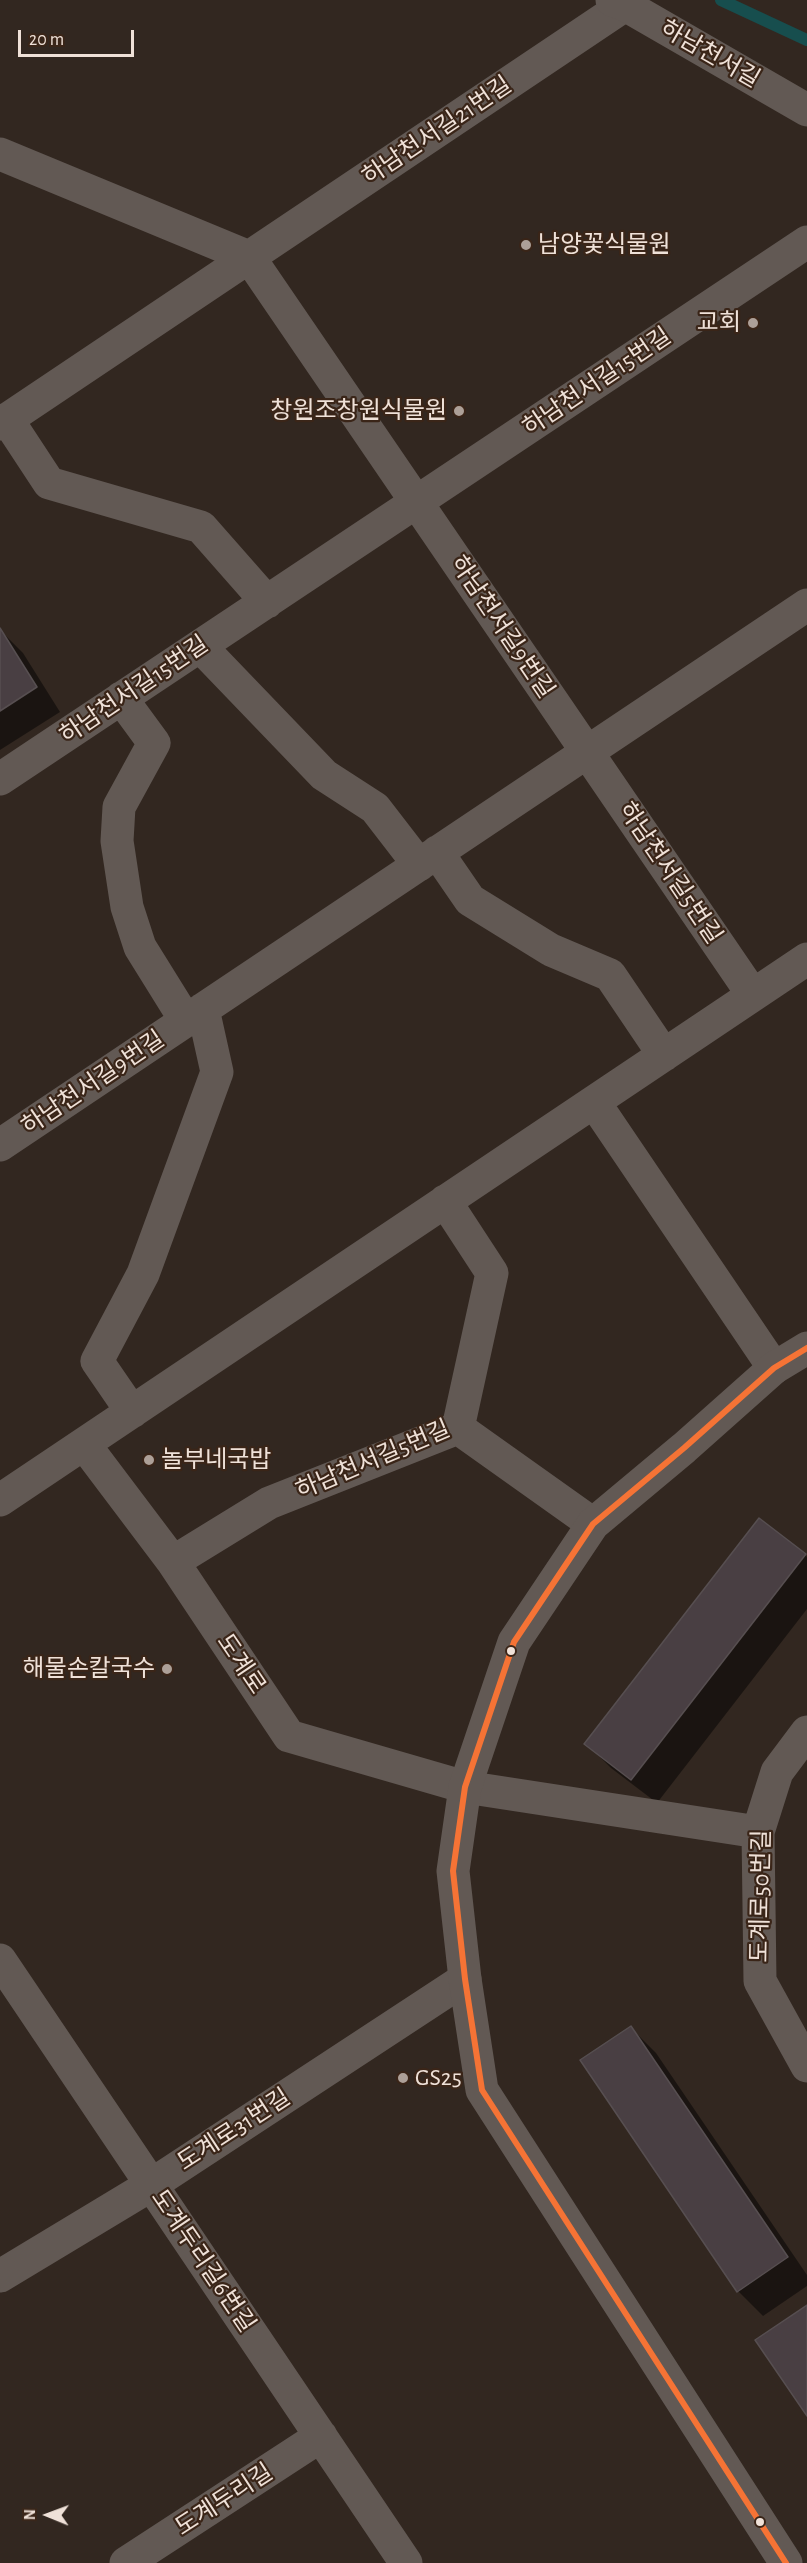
<!DOCTYPE html>
<meta charset="utf-8">
<style>
body{margin:0}
#map{position:relative;width:807px;height:2563px;overflow:hidden;background:#322720;font-family:"Alegreya Sans",sans-serif}
canvas{display:block}
.north{position:absolute;left:18px;top:2485px;width:60px;height:60px;-webkit-text-stroke:4px #3a2518;paint-order:stroke;rotate:271deg;font-size:16px;font-weight:700;line-height:24px;text-align:center;color:#efe1d8}
.north::after{content:'';display:block;margin:auto;width:21px;height:27px;background:#efe1d8;clip-path:polygon(50% 0,100% 100%,50% 72%,0 100%)}
.scale{position:absolute;left:18px;top:30px;width:116px;height:27px;box-sizing:border-box;border:3px solid #efe1d8;border-top:0;padding-left:8px;font-size:18px;line-height:21px;white-space:nowrap;color:#efe1d8;-webkit-text-stroke:4px #3a2518;paint-order:stroke}
</style>
<div id="map">
<canvas width="807" height="2563"></canvas>
<div class="north">N</div>
<div class="scale">20 m</div>
</div>
<script>
const context = document.querySelector('canvas').getContext('2d');
context.lineJoin = 'round';
function fillPath(path, color) { context.fillStyle = color; context.fill(path, 'evenodd'); }
function stroke(path, color, width, dash) { context.strokeStyle = color; context.lineWidth = width; context.lineCap = dash ? 'butt' : 'round'; context.setLineDash(dash || []); context.stroke(path); }
function write(font, color, halo, rows, align = 'center') {
  context.font = font + ' "Alegreya Sans","Noto Sans KR",sans-serif'; context.lineWidth = 4.5; context.setLineDash([]); context.textBaseline = 'middle'; context.strokeStyle = halo; context.fillStyle = color; for (const [text, x, y, turn = 0] of rows) {
    context.save(); context.translate(x, y); context.rotate((+turn || 0) * Math.PI / 180); context.textAlign = isNaN(turn) ? turn : align; if (halo) context.strokeText(text, 0, 0); context.fillText(text, 0, 0); context.restore();
  }
}
fillPath(new Path2D(`
 M0,630l23,23 37,59 -60,38z
 M805,1555l2,2v52l-150,194 -46,-35 -25,-25z
 M631,2028l25,25 151,222v11l-44,30 -25,-25z`), '#0007');
stroke(new Path2D(`
 M721,0l86,40`), '#174e4e', 12);
const building = new Path2D(`
 M0,628l37,59 -37,24z
 M759,1518l47,36 -175,226 -47,-36z
 M631,2026l157,231 -51,35 -157,-232z
 M807,2305v111l-52,-76z`);
fillPath(building, '#493f43');
stroke(building, '#574f51', 1.5);
stroke(new Path2D(`
 M0,154l249,103 504,738
 M7,419l42,64 152,44 66,75
 M0,424l625,-419
 M200,646l124,129 51,33 44,57
 M121,698l33,45 -35,64 -2,34 10,66 13,40 46,74
 M0,779l807,-537
 M437,852l33,48 81,50 59,25 54,80
 M594,1102l180,266
 M0,1145l807,-540
 M132,1412l-35,-51 46,-87 74,-202 -14,-63
 M458,1428l135,96
 M84,1444l89,118 116,174 176,51 293,45
 M0,1500l807,-541
 M173,1562l96,-59 189,-75 34,-155 -47,-72
 M807,1732l-30,40 -19,60 2,149 47,85
 M0,1960l406,603
 M0,2276l151,-91 314,-206
 M126,2563l195,-127`), '#625954', 33);
stroke(new Path2D(`
 M612,0l13,5 182,105
 M786,2563l-304,-473 -17,-111 -12,-108 12,-84 49,-145 79,-118 91,-76 90,-80 33,-20`), '#625954', 33);
stroke(new Path2D(`
 M786,2563l-304,-473 -17,-111 -12,-108 12,-84 49,-145 79,-118 91,-76 90,-80 33,-20`), '#f57335', 6);
for (const [x, y, r, color] of [
 [526,245,6,"#ada098"],
 [753,323,6,"#ada098"],
 [459,411,6,"#ada098"],
 [149,1460,6,"#ada098"],
 [511,1651,5,"#efe1d8"],
 [167,1669,6,"#ada098"],
 [403,2078,6,"#ada098"],
 [760,2522,5,"#efe1d8"]
]) { const dot = new Path2D(); dot.arc(x, y, r, 0, 2 * Math.PI); context.fillStyle = color; context.fill(dot); stroke(dot, '#3a2518', 2); }
write('24px', '#efe1d8', '#3a2518', [
 ["하남천서길",710,54,30],
 ["하남천서길21번길",437,131,-34],
 ["하남천서길15번길",597,382,-34],
 ["하남천서길9번길",502,627,56],
 ["하남천서길15번길",134,690,-34],
 ["하남천서길5번길",670,873,56],
 ["하남천서길9번길",93,1083,-34],
 ["하남천서길5번길",373,1460,-23],
 ["도계로",241,1664,56],
 ["도계로50번길",761,1896,-89],
 ["도계로31번길",234,2130,-33],
 ["도계두리길6번길",203,2261,56],
 ["도계두리길",224,2500,-33]
]);
write('24px', '#efe1d8', '#3a2518', [
 ["남양꽃식물원",538,245],
 ["교회",741,323,"right"],
 ["창원조창원식물원",447,411,"right"],
 ["놀부네국밥",161,1460],
 ["해물손칼국수",155,1669,"right"],
 ["GS25",415,2078]
], 'left');
</script>
